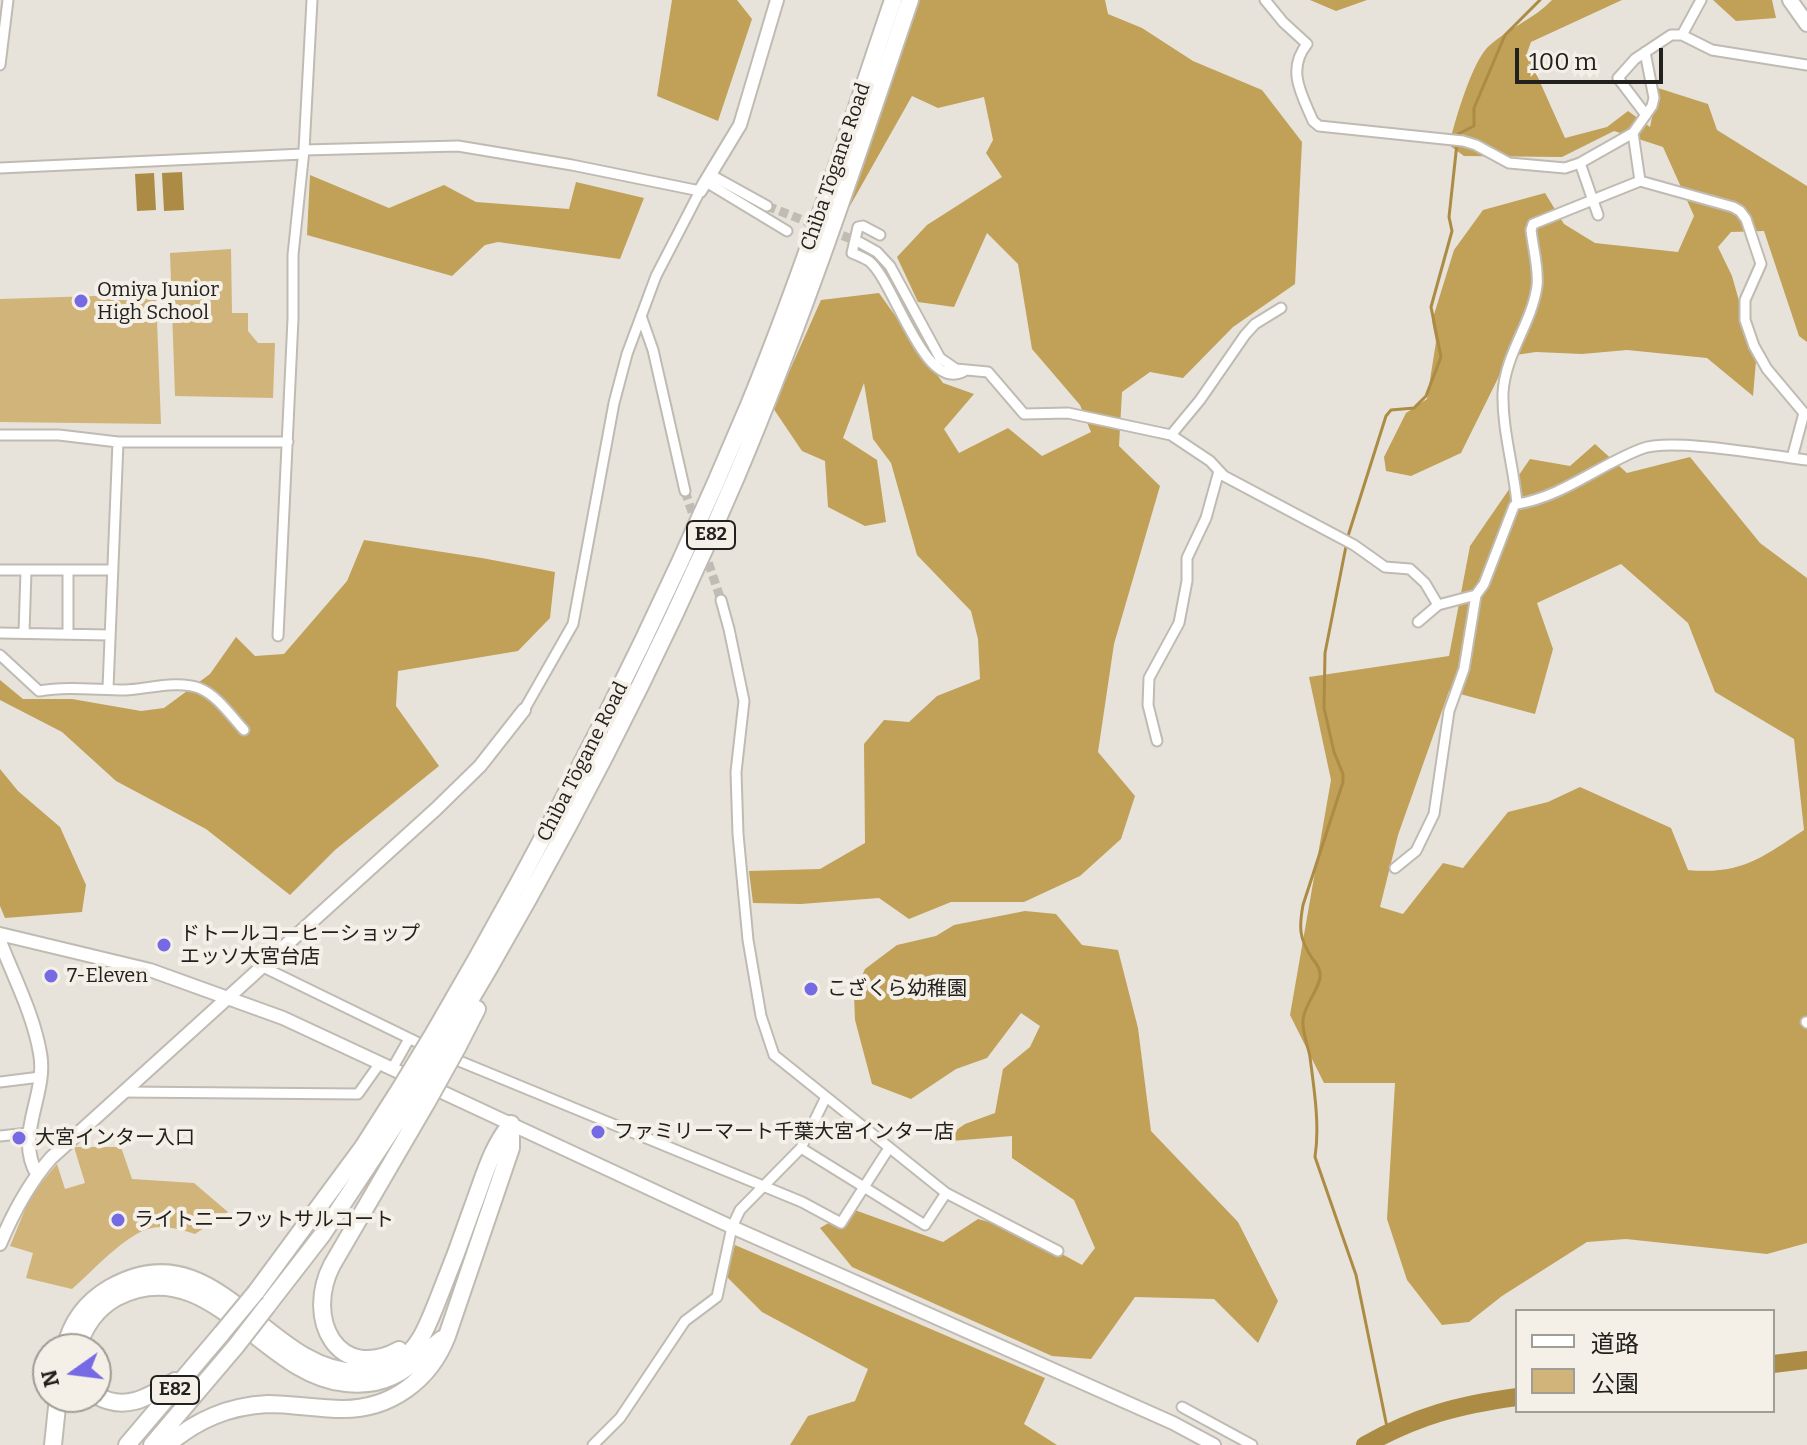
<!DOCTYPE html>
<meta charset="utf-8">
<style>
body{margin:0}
#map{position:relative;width:1807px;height:1445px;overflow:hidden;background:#e7e3da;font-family:Bitter,"Noto Sans JP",serif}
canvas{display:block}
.legend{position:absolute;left:1515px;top:1309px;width:260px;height:104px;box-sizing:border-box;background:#f4f0e8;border:2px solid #a09d97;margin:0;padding:10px 14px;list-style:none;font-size:24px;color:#22211e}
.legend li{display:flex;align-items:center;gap:16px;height:40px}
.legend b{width:40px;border:2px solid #a09d97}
.north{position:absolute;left:32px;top:1333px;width:80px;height:80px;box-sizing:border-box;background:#f4f0e8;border:2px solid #a09d97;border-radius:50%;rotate:256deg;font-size:22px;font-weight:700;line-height:32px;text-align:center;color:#22211e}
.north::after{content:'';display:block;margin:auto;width:28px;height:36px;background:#7569e4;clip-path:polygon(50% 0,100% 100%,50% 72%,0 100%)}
.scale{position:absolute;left:1515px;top:48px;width:148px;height:36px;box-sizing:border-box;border:4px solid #22211e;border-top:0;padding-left:10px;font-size:24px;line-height:28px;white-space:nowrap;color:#22211e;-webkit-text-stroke:6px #f4f0e8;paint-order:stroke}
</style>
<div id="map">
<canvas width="1807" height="1445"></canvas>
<ul class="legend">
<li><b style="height:10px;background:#fff"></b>道路</li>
<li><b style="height:22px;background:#d0b479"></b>公園</li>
</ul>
<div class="north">N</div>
<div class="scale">100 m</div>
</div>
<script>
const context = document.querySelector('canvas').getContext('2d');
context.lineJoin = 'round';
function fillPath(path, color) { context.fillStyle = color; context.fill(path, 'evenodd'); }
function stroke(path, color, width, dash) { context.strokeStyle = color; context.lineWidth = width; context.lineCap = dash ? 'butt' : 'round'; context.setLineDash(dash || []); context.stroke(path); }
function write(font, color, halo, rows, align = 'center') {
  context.font = font + ' Bitter,"Noto Sans JP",serif'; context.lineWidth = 8; context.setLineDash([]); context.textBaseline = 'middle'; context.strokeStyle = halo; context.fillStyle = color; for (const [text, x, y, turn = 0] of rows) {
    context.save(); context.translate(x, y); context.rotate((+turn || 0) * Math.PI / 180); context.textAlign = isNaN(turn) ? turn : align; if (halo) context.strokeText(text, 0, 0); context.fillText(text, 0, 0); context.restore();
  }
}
fillPath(new Path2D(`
 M231,249l1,64h16v18l10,12h17l-2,55 -98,-2 -5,-143z
 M156,294l5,130 -161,-2v-123z
 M74,1147h47l11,32 62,4 34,29 -33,22c-13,-4 -30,-9 -43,-6 -26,5 -60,44 -80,61l-46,-11 7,-25 -23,-7 21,-51 26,-31 8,25 20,-6z`), '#d0b479');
fillPath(new Path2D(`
 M672,0h65l15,19 -34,102 -61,-25z
 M918,0h187l3,14 34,14 51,33 69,29 40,52 -7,142 -62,43 -50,51 -33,-6 -28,20 -3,54 41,40 -46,158 -16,108 37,44 -14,43 -41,37 -56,26h-73l-42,17 -30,-21 -78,6 -48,-1 -4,-32 71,-2 45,-26 -1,-99 20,-24 25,2 28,-26 43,-17 -2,-40 -7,-28 -54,-56 -26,-92 -18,-24 -9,-56 -21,55 34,22 9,62 -21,4 -37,-19 -3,-46 -23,-10 -29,-43 48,-108 58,-7 64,90 31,11 -30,35 15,24 49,-25 34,28 49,-24 -11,-27 -48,-56 -14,-85 -31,-31 -33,74 -36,-5 -21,-45 30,-32 75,-48 -16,-24 7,-13 -9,-43 -46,11 -26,-12 -70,124z
 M1310,0h57l-31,11z
 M1552,0h70l-91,42 -4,11 38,85 42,-11 21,-16 22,16 8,-39 50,16 9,26 90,56v156l-8,-6 -35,-105 -33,1 -13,15 14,29 24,85 -3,35 -46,-38 -80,-8 -45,4 -46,-2 -27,4 -48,97 -50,23 -25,-5 -2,-14 22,-44 21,-14 9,-57 -4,-21 22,-71 29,-40 62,-17 19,31 31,19 83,9 16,-36 -31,-69 -49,-16 -52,26 -98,-1 -15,-11c6,-24 23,-85 41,-100 19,-17 44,-26 62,-45z
 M1713,0h59l4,18 -40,3z
 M310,175l79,33 55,-23 32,17 93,7 7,-27 68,16 -24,61 -122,-17 -13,3 -33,31 -145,-41z
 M1595,444l32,29 63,-16 70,86 47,35v665l-40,11 -141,-15 -39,3 -85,54 -33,26 -27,3 -35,-45 -20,-61 8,-136h-71l-34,-68 41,-235 -22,-103 140,-21 21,-110 60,-87 40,7zM1621,564l67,59 27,69 79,47 10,91c-43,28 -63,45 -116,40l-17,-42 -91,-41 -32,15 -40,10 -45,56 -20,-5 -40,51 -23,-7 18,-72 51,-144 86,23 18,-65 -16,-46z
 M364,540l118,18 73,14 -5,46 -32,33 -120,20 -2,35 43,60 -104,84 -45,45 -84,-66 -90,-48 -54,-49 -62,-32v-20l23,19h49l69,12 23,-3 46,-34 26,-37 19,19 29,-2 63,-73z
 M0,769l18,22 42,36 26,58 -4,27 -77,6 -5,-12z
 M1025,911l31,3 26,31 36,5 20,78 13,103 87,91 40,79 -20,42 -44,-44 -79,-2 -44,62 -39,-3 -200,-89 -32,-39 32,-19 91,33 35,-23 40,11 64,35 13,-17 -21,-48 -62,-42v-22l-73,6 26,-18 30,-11 8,-44 27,-22 10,-21 -19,-13 -34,45 -31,11 -45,30 -39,-15 -17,-64 -1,-26 11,-25 32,-24 39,-9 18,-11z
 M735,1245l310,133 -21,46 33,21h-267l18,-29 47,-15 13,-32 -106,-57 -36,-36z`), '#c1a058');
fillPath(new Path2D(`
 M182,172l2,38 -20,1 -2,-38z
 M154,173l2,37 -19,1 -2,-37z`), '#ac8c44');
stroke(new Path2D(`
 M1388,1432l-32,-157 -41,-118c5,-32 -1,-68 -5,-100 -2,-12 -8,-24 -7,-37 1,-16 19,-34 17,-46 0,-6 -4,-11 -8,-16 -13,-19 -13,-31 -9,-53l40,-123v-8l-9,-22 -10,-44 1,-55 23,-117 38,-120 5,-6 23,-2 12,-12 15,-39 -10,-50 21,-76 -3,-14 9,-83 16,-8v-18l31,-73 35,-35`), '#ac8c44', 3);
stroke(new Path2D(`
 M1773,1364l34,-4
 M1365,1445c52,-29 93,-40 152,-48`), '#ac8c44', 18);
stroke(new Path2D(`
 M767,206l92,36
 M685,491l11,33
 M704,550l17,50`), '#c0bcb4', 9, [9, 4.5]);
const street = new Path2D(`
 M1265,0l18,22 24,22c-21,26 -5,51 6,77l6,5 144,15 13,4 33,18 56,5 15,-5 53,-30 19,-27 2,-8 -9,-46
 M1682,35l19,-35
 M0,65l8,-65
 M1646,115l-28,-37 17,-19 36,-24h11l30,15 95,15
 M1633,133l7,48 93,26 7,4 6,8 15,45 -16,36v20l9,26 13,23 37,44 -12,45
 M304,150l154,-4 114,19 128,26 -44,85 -29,78 -13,49 -41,221 -49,86
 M1580,163l18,52
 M0,168l303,-14
 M711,175l56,31
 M706,182l81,49
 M880,235l-17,-9 -5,1 -6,26c5,2 12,5 17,8 26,21 54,130 94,111
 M859,242l18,10 13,14 50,92 16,11 32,3 36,42 44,-1 103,22 39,26 14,15 130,69 31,22 25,2 15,14 13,22
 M641,316l12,34 32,141
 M0,435h59l59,7h170
 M1171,435l29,-35 45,-65 10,-11 26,-16
 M1517,504c-3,-37 -15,-74 -14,-111 2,-39 29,-70 34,-107 2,-17 -4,-38 -6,-56l2,-6 107,-43
 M0,570h113
 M721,600l8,29 15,72 -8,71 2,62 10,106 13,76 13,39 172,138 112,58
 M1418,622l20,-17 38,-10 8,-11 30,-78 3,-2c45,-7 82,-39 124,-55 30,-12 130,7 166,11
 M0,633l110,2
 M24,633l2,-62
 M68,634v-63
 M278,636l15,-317v-64l11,-105 8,-150
 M0,655l39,36c29,-5 57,-1 86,-1 22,-1 53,-10 74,-2 18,7 32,28 45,42
 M108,688l10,-246
 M1157,741l-9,-36 1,-27 30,-55 8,-42v-23l19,-40 13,-47
 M1395,868l21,-17 18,-37 15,-103 15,-42 12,-74
 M261,966l166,81
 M1806,1022l1,1
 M447,1056l355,146 39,21 48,-75
 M392,1069l17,-30
 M0,1082l40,-5
 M123,1092l235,2 22,-31
 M0,1136l28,-3
 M801,1148l124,77 21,-32
 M1182,1407l70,38
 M593,1445l27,-27 65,-97 32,-24 15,-70 8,-17 61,-62 25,-51`);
const secondary = new Path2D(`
 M700,191l40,-66 37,-125
 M0,934l150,36 133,48 449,209 441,196 41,22
 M0,941c14,37 33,72 40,112 8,42 -26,81 -3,121
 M0,1244c13,-31 29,-61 51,-86l385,-349 44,-43 44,-56`);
const primary = new Path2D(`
 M1790,0l17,24`);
const highway = new Path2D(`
 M431,1038c120,-205 226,-413 318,-633 54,-132 98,-269 144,-405
 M446,1041c109,-182 207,-369 290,-564 66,-156 120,-317 174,-477
 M457,1048l20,-39
 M256,1292l107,-145 37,-58
 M267,1306l55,-71 90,-136
 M65,1349c6,-27 21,-47 45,-61 106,-61 155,84 248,84 14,0 28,-3 40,-10 22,-14 30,-38 39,-60 13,-32 25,-64 36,-96 11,-29 18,-58 38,-82
 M78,1349c5,-22 19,-41 39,-52 94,-47 145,79 229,86 47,5 63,-18 96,-44
 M399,1350c-61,33 -95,-31 -67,-85l95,-163
 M96,1395c29,18 54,1 79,-14
 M53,1445l5,-48
 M127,1445l95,-112
 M152,1445l84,-99
 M167,1445c30,-25 61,-39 101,-41 25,0 50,5 75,5 48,0 87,-29 104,-73l64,-188v-24`);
stroke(street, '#bfbbb3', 13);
stroke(secondary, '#bfbbb3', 16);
stroke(primary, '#bfbbb3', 18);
stroke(highway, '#bfbbb3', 20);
stroke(street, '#fff', 9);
stroke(secondary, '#fff', 12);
stroke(primary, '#fff', 14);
stroke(highway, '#fff', 16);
const highwayBridge = new Path2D(`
 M400,1089l31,-51
 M412,1099l34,-58
 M427,1102l30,-54
 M222,1333l34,-41
 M236,1346l31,-40`);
stroke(highwayBridge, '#bfbbb3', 20, []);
stroke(highwayBridge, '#fff', 16);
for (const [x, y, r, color] of [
 [81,301,8,"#7569e4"],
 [164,945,8,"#7569e4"],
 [51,976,8,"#7569e4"],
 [811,989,8,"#7569e4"],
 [598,1132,8,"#7569e4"],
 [19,1138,8,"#7569e4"],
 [118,1220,8,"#7569e4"]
]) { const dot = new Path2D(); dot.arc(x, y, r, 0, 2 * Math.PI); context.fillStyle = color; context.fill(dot); stroke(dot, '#f4f0e8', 3); }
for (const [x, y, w] of [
 [711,535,48],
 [175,1390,48]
]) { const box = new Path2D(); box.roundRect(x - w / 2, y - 14, w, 28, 6); context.fillStyle = '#f4f0e8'; context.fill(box); stroke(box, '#22211e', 2); }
write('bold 18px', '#22211e', null, [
 ["E82",711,535],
 ["E82",175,1390]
]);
write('20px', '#22211e', '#f4f0e8', [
 ["Chiba Tōgane Road",836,167,-71],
 ["Chiba Tōgane Road",583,762,-63]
]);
write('20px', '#22211e', '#f4f0e8', [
 ["Omiya Junior",97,290],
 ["High School",97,313],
 ["ドトールコーヒーショップ",180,934],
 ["エッソ大宮台店",180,957],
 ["7-Eleven",67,976],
 ["こざくら幼稚園",827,989],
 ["ファミリーマート千葉大宮インター店",614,1132],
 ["大宮インター入口",35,1138],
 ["ライトニーフットサルコート",134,1220]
], 'left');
</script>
